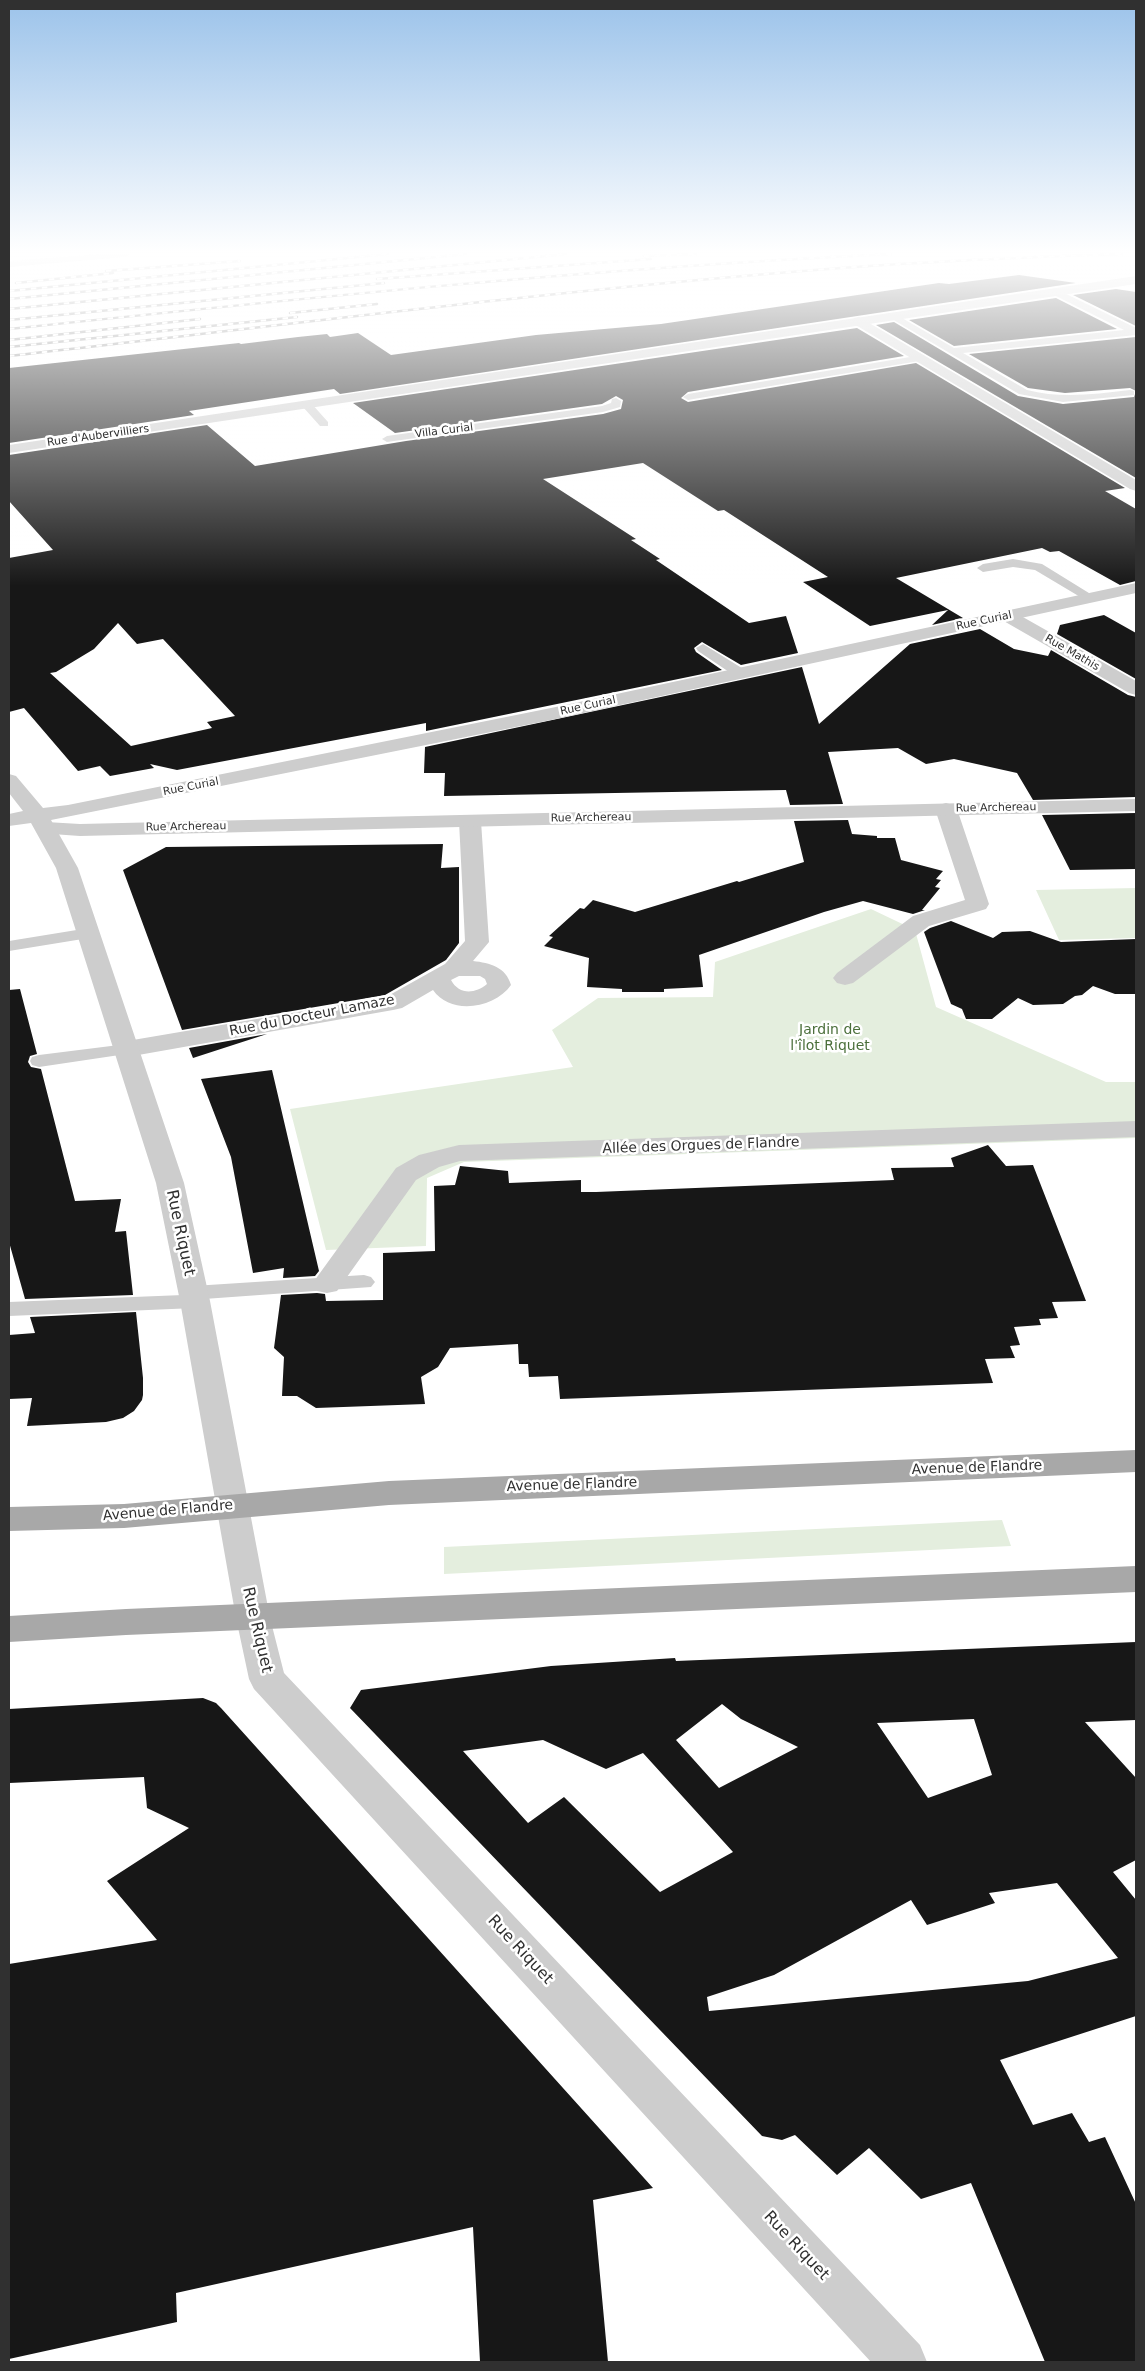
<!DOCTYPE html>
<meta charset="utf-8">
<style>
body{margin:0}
#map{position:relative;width:1145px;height:2371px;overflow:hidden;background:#fff;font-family:"DejaVu Sans",sans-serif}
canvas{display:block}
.frame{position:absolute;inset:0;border:10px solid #303030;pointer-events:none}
</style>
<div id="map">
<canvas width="1145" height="2371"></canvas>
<div class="frame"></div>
</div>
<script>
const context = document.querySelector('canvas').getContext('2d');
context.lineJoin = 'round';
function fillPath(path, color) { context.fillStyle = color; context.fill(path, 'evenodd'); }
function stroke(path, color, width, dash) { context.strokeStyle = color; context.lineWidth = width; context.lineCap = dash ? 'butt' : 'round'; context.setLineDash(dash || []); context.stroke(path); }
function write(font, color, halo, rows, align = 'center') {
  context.font = font + ' "DejaVu Sans",sans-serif'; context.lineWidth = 5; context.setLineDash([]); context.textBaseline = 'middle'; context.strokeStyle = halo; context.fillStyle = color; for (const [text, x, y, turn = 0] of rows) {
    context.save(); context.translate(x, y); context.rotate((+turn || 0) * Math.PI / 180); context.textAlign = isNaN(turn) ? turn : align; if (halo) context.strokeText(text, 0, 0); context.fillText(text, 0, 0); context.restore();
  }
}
fillPath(new Path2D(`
 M1136,888v50l-77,2 -23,-50z
 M871,909l44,21 21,77 170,75h30v56l-672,24 -37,16 -1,68 -100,4 -36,-141 283,-42 -21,-37 46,-32 115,-1 2,-35z
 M1002,1520l9,26 -567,28v-27z`), '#e4eede');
fillPath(new Path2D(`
 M1019,275l57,8 -736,111 -6,-5 -145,22 5,4 -185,28v-75l230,-25 2,1 57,-7 29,-3 3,3 28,-4 33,22 145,-20 125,-11 278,-41 10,1z
 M1116,289l20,3v34l-63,-31z
 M1056,298l61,31 -163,17 -45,-26z
 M894,322l124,74 45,8 71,-7 2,-6 -6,-3 -65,5 -37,-5 -59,-34 167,-17v141l-260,-153z
 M857,328l47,28 -216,36 -7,6 7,4 228,-39 209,125 -20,3 31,18v72l-16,4 -61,-34 -9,1 -8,-4 -146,30 67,40 -31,7 16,-15 -78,16 -67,-44 25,-5 -104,-67 -6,1 -75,-48 -100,16 93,60 -5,1 29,19 -4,1 93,63 37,-7 12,37 -57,12 -39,-23 -8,6 2,4 26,18 -296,61v-8l-249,47 -27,-6 4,4 -44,8 -10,-10 -22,5 -54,-63 -15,4v-154l44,-8 -44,-49v-46l198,-30 48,41 151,-25 197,-27 18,-5 2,-9 -7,-4 -14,8 -207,29 -42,-30zM118,623l19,21 26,-5 72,77 -28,6 5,6 -81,18 -81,-73 6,-1 38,-23z
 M1104,615l32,18v46l-79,-45 3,-9z
 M980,629l34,20 34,7 3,-6 77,45 8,2v100l-103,3 -16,-27 -63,-14 -28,5 -28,-16 -70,4 15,52 -53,1 -4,-15 -342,6 1,-23h-21l1,-26 377,-80 17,57 91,-80z
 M1136,813v56l-66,1 -28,-55z
 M848,820l4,14 25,2v2h18l6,22 42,11 -7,8 5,1 -6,7 5,1 -18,22h3l-12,4 -50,-13 -39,11 -125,43 4,32 -39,2v3h-42v-3l-35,-2 2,-29 -45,-12 9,-9 -4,-1 31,-28 4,1 9,-9 42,12 102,-31 2,1 65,-20 -10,-41z
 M443,844l-2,24 18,-1v76l-13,17 -61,35 -203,35 -59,-160 43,-23z
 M951,921l42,17 9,-6 28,-1 31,11 75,-3v55h-21l-22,-8 -11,9 -7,1 -12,8 -30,1 -15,-7 -26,21h-26l-4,-10 -11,-5 -27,-72 6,-4z
 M20,989l17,65 -7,2 -2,6 3,5 10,2 34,132 46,-2 -6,33 11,-1 7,64 -108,4 -16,-57v-252z
 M267,1034l-74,24 -4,-10z
 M272,1070l47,201 -4,5 -32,2 1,-10 -31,5 -22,-116 -30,-78z
 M988,1145l18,21 27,-1 53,136 -34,1 6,16 -19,1 2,6 -27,2 6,18 -10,1 5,12 -30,1 8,24 -433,16 -2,-23 -29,1 -1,-13h-9l-1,-20 -68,4 -12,19 -17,10 4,27 -109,4 -19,-12h-15l2,-39 -10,-9 7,-53 36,-2 8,1 1,7 57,-1v-47l52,-2 -1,-65 21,-1 5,-19 48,5 1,12 72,-3v12h15l298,-12 -3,-12 63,-1 -3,-9z
 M136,1312l7,66v17l-1,5 -8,11 -11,7 -17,4 -79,4 5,-28 -23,1v-64l26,-2 -5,-16z
 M1136,1642v78l-51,2 51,56v82l-23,12 23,28v116l-136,44 33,65 39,-12 17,29 16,-5 31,67v158h-91l-74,-179 -50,16 -52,-51 -32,27 -42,-40 -13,5 -20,-4 -412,-428 11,-18 190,-24 124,-8 1,3zM722,1704l19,15 57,28 -79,41 -43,-48zM974,1719l18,56 -64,23 -51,-75zM543,1740l63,29 37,-16 90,99 -73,40 -96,-95 -36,26 -65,-72zM1057,1883l61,75 -90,23 -319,30 -2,-14 67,-22 137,-75 16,25 68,-22 -6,-10z
 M203,1698l13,5 5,5 432,480 -60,12 15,162h-128l-7,-135 -297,66 1,29 -168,37v-395l148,-24 -50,-59 82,-53 -42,-20 -3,-31 -135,6v-74z`), '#171717');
fillPath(new Path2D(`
 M99,254h30l-4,3 -116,10v-6z
 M1052,290h6l78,38v7l-173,18 64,37c34,9 68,4 103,0l4,1v4l-71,7 -44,-8 -132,-78 8,-2 59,34 170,-18 -72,-36z
 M922,355l3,1v4l-237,40 -5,-3 5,-3z
 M616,398l5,3 -1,6 -17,5 -216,30 -5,-3 5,-3 215,-30 9,-3 1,-4z
 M307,402l4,1 17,19v4h-8l-17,-19v-4z
 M1013,559l29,5 55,34 -6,4 -4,-1 -52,-31 -22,-3 -30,5 -6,-4 6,-4z
 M703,644l42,26 2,3 -2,3h-10l-37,-25 -2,-3z
 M89,928l6,1 2,4 -2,4 -86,14v-10z
 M127,1044l6,1 3,4 -3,4 -94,14 -7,-2 -2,-4 2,-4 7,-2z
 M364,1275l7,2 4,5 -4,5 -167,12 2,2 -3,5 -8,2 -186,8v-14l174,-7 2,-7 8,-2z`), '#cdcdcd');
fillPath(new Path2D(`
 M946,803l7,2 4,4 32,95 -3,5 -57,17 -76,57 -8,2 -8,-2 -4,-5 4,-5 76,-57 52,-16 -30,-91 4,-4z
 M470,815l8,1 3,5 8,121 -16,19c17,2 33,6 38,24 -16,23 -60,31 -78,5l-31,18 -9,2 -266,47 -9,-3 -4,-5 4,-5 9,-3 259,-44 59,-33 20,-23 -6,-120 3,-5zM459,976h21l5,3 2,5c-12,10 -28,11 -36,-4z
 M1136,1121v16l-676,24 -21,6 -23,13 -79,111 -10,2 -10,-2 -5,-7 84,-116 23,-13 40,-10z`), '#cdcdcd');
fillPath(new Path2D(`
 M859,317l277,163v11l-6,-2 -276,-165 -1,-3 1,-3z
 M1008,611l6,1 122,69v14l-7,-2 -127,-73 -3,-4 3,-4z
 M1136,799v12l-1056,25 -42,-3 -3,-5 3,-5 8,-1 34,2z
 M253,1605l12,4 5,9 14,55 636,672 7,17h-56l-617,-673 -5,-10 -13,-61 5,-9z`), '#cdcdcd');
fillPath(new Path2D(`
 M1136,276v8l-1127,169v-8z
 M1136,583v10l-585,127 -500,100 27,48 106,315 26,118 60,317 -5,9 -12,4 -12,-4 -5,-9 -56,-317 -24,-118 -100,-315 -25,-45 -22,3v-12l14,-3 -14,-18v-19l7,2 27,32 25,-3 483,-97z`), '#cdcdcd');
fillPath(new Path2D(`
 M1136,1450v22l-747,33 -265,23 -115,3v-24l115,-3 265,-23z
 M1136,1566v26l-1010,43 -117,7v-26l117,-7z`), '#a8a8a8');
const rail = new Path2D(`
 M644,256l52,-2
 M106,271l134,-10
 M377,279l274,-20
 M16,283l97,-10
 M9,291l379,-37
 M9,299l457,-45
 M9,309l557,-55
 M290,313l87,-9
 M9,320l375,-37
 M9,329c294,-31 587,-61 882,-75
 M9,340l191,-21
 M9,347l288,-30
 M9,356c277,-31 554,-67 832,-88 94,-7 187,-11 281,-14`);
stroke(rail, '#858585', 2.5);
stroke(rail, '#fff', 2, [5.5]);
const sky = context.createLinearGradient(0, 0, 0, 586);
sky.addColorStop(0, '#9cc3ea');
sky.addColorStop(0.43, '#fff');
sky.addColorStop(1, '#ffffff00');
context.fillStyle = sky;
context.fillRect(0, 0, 1145, 586);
write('11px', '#303030', '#fff', [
 ["Villa Curial",444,431,-7],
 ["Rue d'Aubervilliers",98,436,-8],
 ["Rue Curial",984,621,-12],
 ["Rue Mathis",1072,653,30],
 ["Rue Curial",588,706,-12],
 ["Rue Curial",191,787,-11],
 ["Rue Archereau",996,808,-1],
 ["Rue Archereau",591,818,-1],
 ["Rue Archereau",186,827,-1]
]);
write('14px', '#303030', '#fff', [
 ["Rue du Docteur Lamaze",312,1016,-11],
 ["Allée des Orgues de Flandre",701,1146,-2],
 ["Avenue de Flandre",977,1468,-2],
 ["Avenue de Flandre",572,1485,-2],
 ["Avenue de Flandre",168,1511,-5]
]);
write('14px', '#4b6f3b', '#fff', [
 ["Jardin de",830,1030],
 ["l'îlot Riquet",830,1046]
]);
write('16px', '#303030', '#fff', [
 ["Rue Riquet",180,1233,78],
 ["Rue Riquet",257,1630,77],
 ["Rue Riquet",520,1950,47],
 ["Rue Riquet",796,2246,47]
]);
</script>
